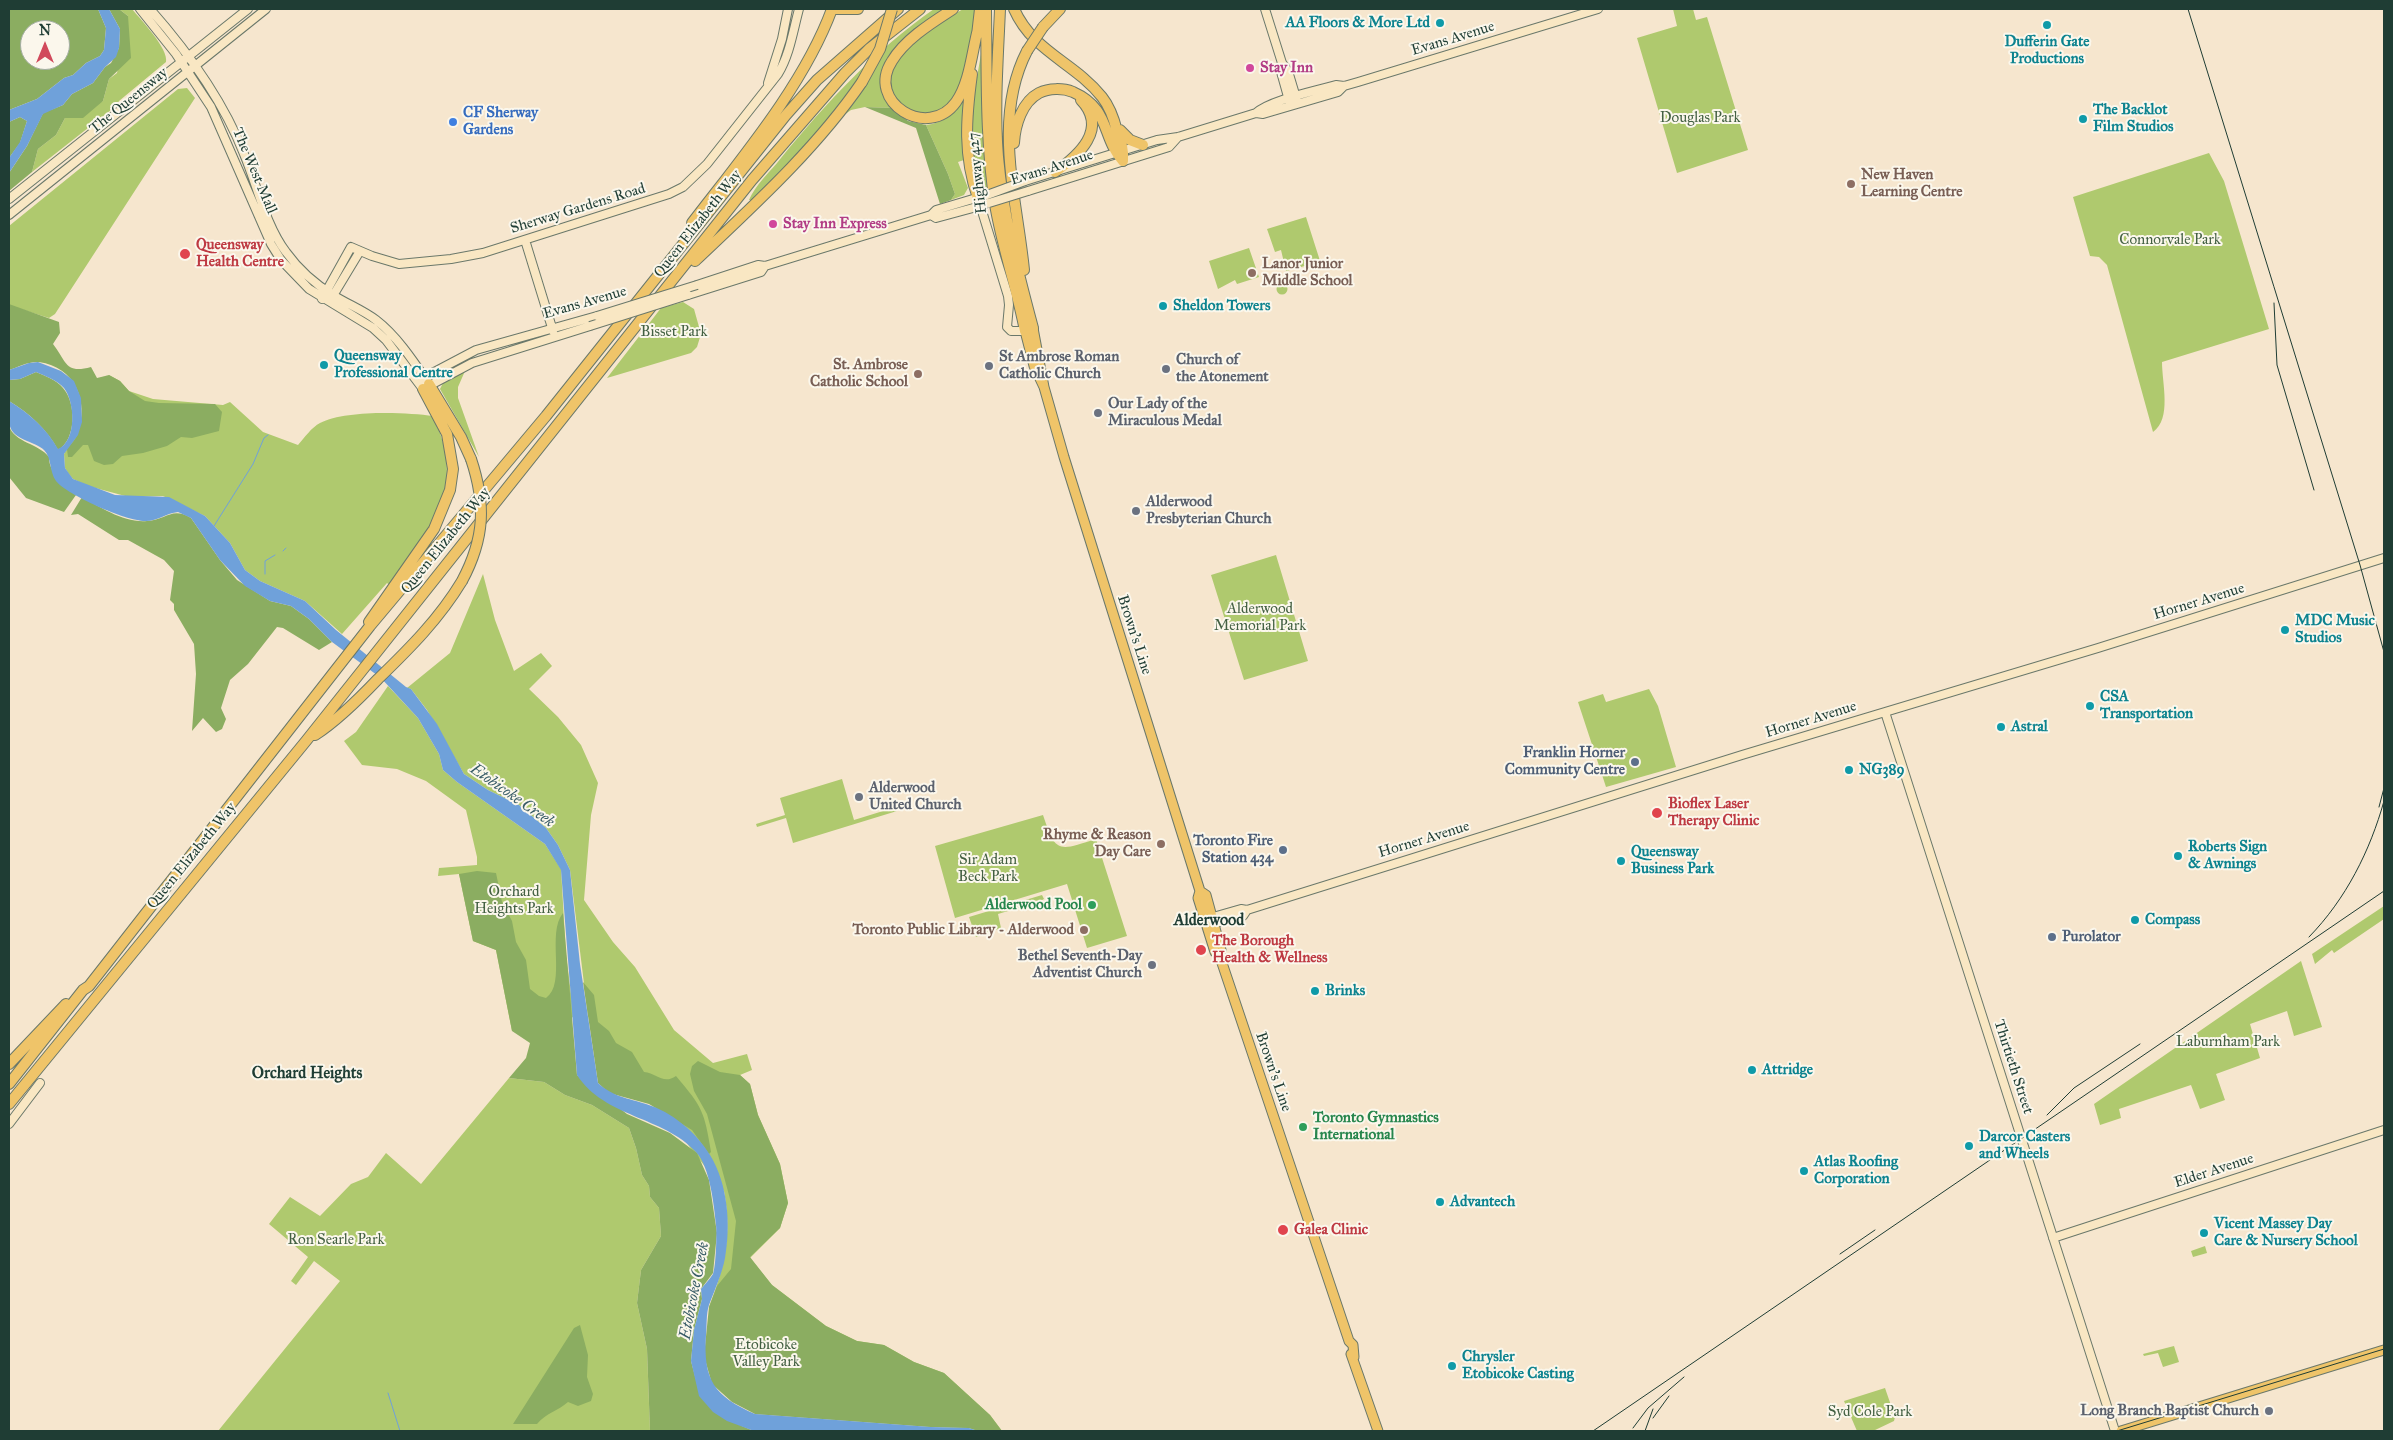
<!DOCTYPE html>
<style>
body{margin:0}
#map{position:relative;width:2393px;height:1440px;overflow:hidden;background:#f6e6ce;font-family:"IM FELL Great Primer",serif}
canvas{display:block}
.frame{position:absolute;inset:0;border:10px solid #1f3d34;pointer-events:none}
.north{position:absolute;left:20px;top:20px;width:50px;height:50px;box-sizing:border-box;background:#fbf7ec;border:1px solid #a3ada2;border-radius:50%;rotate:0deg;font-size:14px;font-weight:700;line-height:20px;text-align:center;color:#1f3d34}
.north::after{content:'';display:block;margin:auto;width:18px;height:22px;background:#d1495b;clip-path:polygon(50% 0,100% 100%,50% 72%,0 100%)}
</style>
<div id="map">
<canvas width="2393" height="1440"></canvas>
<div class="frame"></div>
<div class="north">N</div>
</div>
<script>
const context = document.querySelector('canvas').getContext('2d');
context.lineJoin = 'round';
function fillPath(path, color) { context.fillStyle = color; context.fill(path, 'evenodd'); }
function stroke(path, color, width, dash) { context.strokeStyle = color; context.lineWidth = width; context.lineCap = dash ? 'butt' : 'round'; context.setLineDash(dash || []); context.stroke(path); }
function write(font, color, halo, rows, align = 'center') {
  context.font = font + ' "IM FELL Great Primer",serif'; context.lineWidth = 4; context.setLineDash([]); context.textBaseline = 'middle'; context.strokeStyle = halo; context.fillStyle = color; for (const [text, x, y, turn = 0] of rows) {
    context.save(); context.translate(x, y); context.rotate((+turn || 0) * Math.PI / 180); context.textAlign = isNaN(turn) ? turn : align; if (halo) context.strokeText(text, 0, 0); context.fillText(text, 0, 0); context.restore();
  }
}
fillPath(new Path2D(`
 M119,9h13c9,11 37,40 34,53l-47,39 -3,5 -84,66 6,-23 18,-14 9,-17 38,-17 6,-22 8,-6 11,-57z
 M934,9h16l-63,52c-8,17 -5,32 5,47l-27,-1 -14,3 -37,27 -62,63h-3c6,-15 22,-29 32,-42 46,-56 94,-108 153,-149z
 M963,9h13c-3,29 -9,90 -39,104 -6,3 -17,1 -23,1l-21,-16c-1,-6 -4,-13 -4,-19 -1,-28 54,-57 74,-70z
 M1673,9h20l3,11 11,-3 41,133 -71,23 -40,-135 40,-12z
 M981,54l2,1v79l4,53 -9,3 -7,-46 1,-38z
 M187,88l8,10 -140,216 -6,4 -38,-12 -2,-2v-78l169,-137z
 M963,97l3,1 -4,32 2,30 -6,2 10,26 -4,7 -13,5 4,-6 -7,-20 -22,-49c18,-2 30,-12 37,-28z
 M2209,153l15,28 45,148 -107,33c0,21 10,57 -9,70l-46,-167 -8,-8 -9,-1 -17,-59z
 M1306,217l15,47 -5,-1 -30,8 -5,-21 -6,2 -8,-23z
 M1249,248l10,29 -22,7 -2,-4 -17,9 -9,-28z
 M1276.5 289a5.5 5.5 0 1 1 11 0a5.5 5.5 0 1 1-11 0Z
 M683,302l11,7 7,25 -4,13 -6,6 -84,25 54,-70z
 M465,371l-7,16v11l21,59 -39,-68 4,-8z
 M109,375l11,6 9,10 24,8 70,6 7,-3 33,30 35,13c6,-7 14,-18 22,-22 25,-13 85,-11 113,-7 35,75 -2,109 -41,171l-5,-4 -45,51 -37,-33 -45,-20 -15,-11 -15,-27 -25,-27 -42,-20 -34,1 -41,-11 -15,-7 -5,-6 -3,-5 -1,-14z
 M1276,555l32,106 -64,19 -33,-105z
 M483,574l12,46 19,51 27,-18 11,13 -23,23 29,28 23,28 17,38 -7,32 -7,85 29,42 22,25 39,63 39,33 34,-9 5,16 -12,5 10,9 8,31 22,49 8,39 -8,25 -30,30 22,27 54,41 31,15 27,4 30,17 30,11 46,42 12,16h-24l-9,-3 -38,-1 -176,-13 -46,-107c16,-41 23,-72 15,-116l-136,-175 -18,-146 -12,-25 -12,-17 -27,-23 -31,-15 -24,-16 -37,-64 -16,-21 -4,-1 43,-35z
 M388,686l30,32 21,36 4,16 14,12 88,62 16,25 5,86 8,62 -62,14 -16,-81 -23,-9 -14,-67 -21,2 1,-8 38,-3v-8l-11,-47 -40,-29 -29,-12 -35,-4 -18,-24 12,-9z
 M1649,689l9,17 18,61 -70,20 -28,-85 25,-8 3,8z
 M842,779l12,41 42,-13 1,4 -104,32 -7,-25 -29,9 -1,-3 29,-9 -5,-17z
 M1043,815c13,39 15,36 53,24l31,97 -40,12 -20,-64 -112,34 -20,-72z
 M1042,895l2,4 -6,3 -40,12 3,14 -25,9 -7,-20z
 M2384,906v13l-50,34 -2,-3 -17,14 -3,-10z
 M2301,961l21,66 -28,9 -7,-25 -37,13 10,34 -44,16 9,26 -25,9 -9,-24 -72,24 2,9 -21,7 -6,-21z
 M509,1078l35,4 21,13 27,10 37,23 7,20 6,27 7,11 1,11 9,11 2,28 -20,34 -4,33 10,46 3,82h-432l122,-150 -26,-20 -18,24 -5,-4 17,-24 -39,-33 21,-27 30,19 31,-32 17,-7 18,-24 35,31z
 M2205,1246l2,7 -14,4 -2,-6z
 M2174,1346l5,16 -16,5 -5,-14 -14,3 -1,-2z
 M1885,1388l10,29 -1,4 -21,10h-16l-13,-30z`), '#afc96e');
fillPath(new Path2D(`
 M9,9h89l8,19 -2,22 -4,6 -14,7 -13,12 -9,3 -27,21 -28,11zM30,30h30v30h-30z
 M109,9h10l9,7 3,42 -22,21 -6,22 -20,17h-18l-9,17 -18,14 -6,23 -23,19v-18l18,-27 16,-33 20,-8 9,-11 21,-11 12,-16 6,-4 8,-15 1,-19z
 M865,107l27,1 16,13 18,4 22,49 7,20 -4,6 -11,4 -24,-76z
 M20,117l7,4 -7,22 -11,15v-36z
 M9,304l50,18 1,11 -7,11c14,18 12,30 38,23l6,11 12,-3 11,6 9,10 16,10 14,2 56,1 7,8 -3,19 -27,7 -11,-1 -14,9 -24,7 -21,3 -9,8 -9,1 -10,-4 -6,-16h-5l-11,12h-4l-1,-8c4,-5 9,-10 11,-16 11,-32 -3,-66 -39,-71 -10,-1 -21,5 -30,8z
 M36,372c9,4 21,8 27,16 13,14 14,51 -5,62 -11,-21 -29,-37 -49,-49v-21l11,-1z
 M9,426c6,17 29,17 40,31 0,16 15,30 27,38l-12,17 -38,-14 -17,-21z
 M82,497c18,10 42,26 65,24 19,-1 25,-15 44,-3l29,42 17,20 33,21 21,5 18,13 23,23 -13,8 -36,-22 -6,-1 -29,37 -18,16 -9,28 5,11 -4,10 -6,3 -13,-14 -11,13 4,-57 -2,-30 -20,-34v-6l-4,-4 4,-29 -10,-11 -36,-20h-9l-41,-26 -7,1z
 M477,871l19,2 6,29 10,19 4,21 10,18 4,29 9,7 7,2c21,-15 0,-64 17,-85l14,162 50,39 43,19 27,20 12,27 8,53 -4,40 -12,16 1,10 -8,31 -3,31 8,30 43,35 12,5h-104l-3,-82 -10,-46 4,-33 20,-34 -2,-28 -9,-11 -1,-11 -7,-11 -6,-27 -7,-20 -37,-23 -27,-10 -21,-13 -35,-4 17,-20 4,-15 -18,-12 -16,-81 -23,-9 -14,-67z
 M583,982l11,13 4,27 11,9 7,12 16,9 12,20c13,1 19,13 32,4 27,32 28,35 35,76l-2,2 -17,-24 -43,-26 -40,-11 -11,-10z
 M698,1061l22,11 20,3 10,9 8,31 22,49 8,39 -8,25 -30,29 22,28 54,41 31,15 27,4 30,17 30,11 46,42 12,16h-24l-9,-3 -38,-1 -176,-13 -23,-12 -20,-18 -8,-28 5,-49 8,-21 14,-17 5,-48 -29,-107 -13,-23 -4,-17 2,-8z
 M580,1325l8,30 -1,22 6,17 -2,7 -13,5 -10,-4c-10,9 -22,11 -31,22h-24l61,-96z`), '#8bad61');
fillPath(new Path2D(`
 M98,9h11l11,20 -1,19 -3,9 -11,10 -12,16 -21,11 -9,11 -20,9 -16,32 -18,27v-15l11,-16 7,-21 -7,-4 -11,5v-12l28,-11 27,-21 9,-3 13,-12 14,-7 4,-6 2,-22z
 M38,362l23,9 13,10 7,17 1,24 -4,13 -14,19 1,14 8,11 42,16 54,2 36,19 25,27 15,27 15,11 45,20 31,29 70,57 5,2 26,35 27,50 24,16 31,15 27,23 12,17 12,25 10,94 18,119c15,14 30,15 48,21 26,8 50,28 64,51 18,29 21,70 15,103 -3,16 -10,31 -16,47 -3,9 -2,20 -3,30 -3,45 8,61 49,79l176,13 38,1 9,3h-224l-27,-10 -14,-9 -14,-16 -8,-35 3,-31 8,-31 -1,-10c4,-5 9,-10 12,-15 3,-8 4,-40 3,-49 -2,-20 -6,-58 -20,-73 -33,-36 -91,-34 -119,-77l-16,-205 -16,-26 -88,-62 -14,-12 -4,-16 -21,-36 -37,-40 -49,-36 -23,-23 -18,-13 -21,-5 -25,-15 -25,-26 -29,-42 -13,-6c-11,1 -21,9 -32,9 -18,1 -79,-26 -90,-40 -7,-10 -4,-23 -12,-31 -4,-4 -12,-7 -17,-9 -22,-9 -18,-19 -18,-40 20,12 38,28 49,48 19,-8 17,-47 6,-61 -7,-8 -19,-12 -28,-16l-16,7 -11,1v-10l20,-7z`), '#6fa1da');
stroke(new Path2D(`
 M214,526l39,-62 11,-26 4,-3
 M283,551l3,-3
 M265,574v-13l10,-6
 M388,1393l12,38`), '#6fa1da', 1);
const secondary = new Path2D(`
 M140,9l36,45 35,53 60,137 10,16 28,29 64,39 13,12 37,49 49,-26 118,-37
 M150,9c38,43 73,91 94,145 13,31 22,72 42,98 13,18 29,32 47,43 14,9 30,15 43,25 21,16 38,42 53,64
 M1265,9l17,54 6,8 9,30
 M1282,63l-1,9 9,32
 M768,83l14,-44 6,-30
 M1256,113c14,-13 60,-22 80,-28l8,1 14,-4 240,-73
 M1025,181l132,-41 21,-3 78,-24 7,1 75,-22 6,-6
 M1028,191l141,-44 9,-10
 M978,198l30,98 1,9 -2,22 4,4h14
 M9,199l239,-190
 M9,215l257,-206
 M931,215l5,3 48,-13
 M525,240l28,91
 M697,285l61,-20 7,1 166,-51 5,-5 47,-14
 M688,295l73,-23 4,-6
 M322,299l29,-52 21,9 27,8 52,-5 32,-6 186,-59 14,-7 24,-23 71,-90c12,-20 15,-43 21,-65
 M331,299l29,-48
 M421,379l55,-29 121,-34
 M1885,712l230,719
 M1206,919l35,-10 6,1 495,-155 356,-107 286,-90
 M1208,925l35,-9 4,-6
 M9,1124l31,-41
 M2053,1238l331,-108`);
const primary = new Path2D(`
 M1044,387l-10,-21 -9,-35 8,-3 11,59 20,70 136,434 6,4 15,55 -2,4
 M1200,891l-2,7 17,54 4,2 130,387 4,4 1,12
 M1351,1354l27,77
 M2121,1431l263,-81`);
const highway = new Path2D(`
 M835,9h23
 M953,9c-20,13 -48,30 -61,52 -27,41 36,80 64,41 14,-20 16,-51 22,-73
 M986,9c1,65 -1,130 9,195 7,43 22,84 30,127
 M1000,9c-2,49 -6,99 -2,148 5,58 20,115 35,171
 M1014,9c19,43 60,53 88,88 8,10 12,22 15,34 4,11 7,18 6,30
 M1043,27l17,-18
 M977,35l3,-26
 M972,74c-6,44 -9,82 6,124
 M1120,130l10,10 13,5
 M1014,143c1,-18 8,-41 25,-50 10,-5 24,-5 34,-1 38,17 28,45 50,69
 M1055,172c23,-16 54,-43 26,-72
 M692,223c49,-64 112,-138 140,-214
 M695,261c58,-55 121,-112 167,-179
 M1024,270c-7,-72 -32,-151 3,-219
 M429,384l32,53 10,22
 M369,622l65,-93 16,-39 3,-21 -6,-35 -24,-45
 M315,735c23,-15 44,-36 63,-56 32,-31 61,-60 84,-98
 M9,1064l57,-60
 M9,1084l74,-94 6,-4 281,-360 176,-210 240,-301 31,-35 81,-71
 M9,1104l297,-363 446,-561 93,-107 24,-24 51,-40`);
stroke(secondary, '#6a786a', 10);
stroke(primary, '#6a786a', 11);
stroke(highway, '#6a786a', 12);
stroke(secondary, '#f9e7c3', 8);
stroke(primary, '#efc469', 9);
stroke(highway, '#efc469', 10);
stroke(new Path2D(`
 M2117,1431l267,-82`), '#1f3d34', 1);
stroke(new Path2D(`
 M2188,9l172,556 24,87
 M2274,303l3,62 37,125
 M2379,807l5,-19
 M2309,937c37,-38 61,-86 75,-136
 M2047,1115l27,-27 66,-44
 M1840,1254l35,-24
 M1653,1418l16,-22
 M1633,1428l15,-20 36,-31
 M1593,1431l791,-540
 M1645,1431l8,-22`), '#1f3d34', 1);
const secondaryBridge = new Path2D(`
 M987,195l38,-14
 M989,203l39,-12
 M597,316l100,-31
 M590,326l98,-31`);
const highwayBridge = new Path2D(`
 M1027,51l16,-24
 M862,82l18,-33 12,-40
 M462,581c23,-43 24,-77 9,-122`);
stroke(secondaryBridge, '#6a786a', 10, []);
stroke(highwayBridge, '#6a786a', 12, []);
stroke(secondaryBridge, '#f9e7c3', 8);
stroke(highwayBridge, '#efc469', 10);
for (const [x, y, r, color] of [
 [1440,23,5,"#0f9aa8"],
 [2047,25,5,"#0f9aa8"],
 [1250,68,5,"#d1479c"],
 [2083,119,5,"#0f9aa8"],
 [453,122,5,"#3f7fe0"],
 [1851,184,5,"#8d6e63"],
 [773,224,5,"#d1479c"],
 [185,254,6,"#e0444e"],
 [1252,273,5,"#8d6e63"],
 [1163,306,5,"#0f9aa8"],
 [324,365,5,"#0f9aa8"],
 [989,366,5,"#6b7280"],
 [1166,369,5,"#6b7280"],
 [918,374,5,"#8d6e63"],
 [1098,413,5,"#6b7280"],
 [1136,511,5,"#6b7280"],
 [2285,630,5,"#0f9aa8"],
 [2090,706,5,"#0f9aa8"],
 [2001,727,5,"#0f9aa8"],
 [1635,762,5,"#5c6f8a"],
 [1849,770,5,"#0f9aa8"],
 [859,797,5,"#6b7280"],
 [1657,813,6,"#e0444e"],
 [1161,844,5,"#8d6e63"],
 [1283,850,5,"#5c6f8a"],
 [2178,856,5,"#0f9aa8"],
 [1621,861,5,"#0f9aa8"],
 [1092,905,5,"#2e9e5b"],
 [2135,920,5,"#0f9aa8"],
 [1084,930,5,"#8d6e63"],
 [2052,937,5,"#5c6f8a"],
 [1201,950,6,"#e0444e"],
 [1152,965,5,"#6b7280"],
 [1315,991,5,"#0f9aa8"],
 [1752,1070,5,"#0f9aa8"],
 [1303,1127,5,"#2e9e5b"],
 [1969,1146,5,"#0f9aa8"],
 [1804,1171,5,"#0f9aa8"],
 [1440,1202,5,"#0f9aa8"],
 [1283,1230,6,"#e0444e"],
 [2204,1233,5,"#0f9aa8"],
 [1452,1366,5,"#0f9aa8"],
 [2269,1411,5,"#6b7280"]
]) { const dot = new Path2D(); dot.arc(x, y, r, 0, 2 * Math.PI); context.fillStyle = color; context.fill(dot); stroke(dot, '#fbf7ec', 2); }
write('bold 15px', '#0d838f', '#fbf7ec', [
 ["AA Floors & More Ltd",1430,23,"right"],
 ["Dufferin Gate",2047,42,"center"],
 ["Productions",2047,59,"center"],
 ["The Backlot",2093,110],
 ["Film Studios",2093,127],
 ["Sheldon Towers",1173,306],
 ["Queensway",334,356],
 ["Professional Centre",334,373],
 ["MDC Music",2295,621],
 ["Studios",2295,638],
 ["CSA",2100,697],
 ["Transportation",2100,714],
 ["Astral",2011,727],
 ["NG389",1859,770],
 ["Roberts Sign",2188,847],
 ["& Awnings",2188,864],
 ["Queensway",1631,852],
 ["Business Park",1631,869],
 ["Compass",2145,920],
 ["Brinks",1325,991],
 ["Attridge",1762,1070],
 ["Darcor Casters",1979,1137],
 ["and Wheels",1979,1154],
 ["Atlas Roofing",1814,1162],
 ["Corporation",1814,1179],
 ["Advantech",1450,1202],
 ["Vicent Massey Day",2214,1224],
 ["Care & Nursery School",2214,1241],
 ["Chrysler",1462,1357],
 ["Etobicoke Casting",1462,1374]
], 'left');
write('15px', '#1f3d34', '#fbf7ec', [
 ["Evans Avenue",1453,39,-17],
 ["The Queensway",129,101,-39],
 ["Evans Avenue",1052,168,-18],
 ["The West Mall",254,171,67],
 ["Highway 427",978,173,-96],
 ["Sherway Gardens Road",578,209,-17],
 ["Queen Elizabeth Way",698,224,-52],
 ["Evans Avenue",585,303,-16],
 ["Queen Elizabeth Way",446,541,-51],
 ["Horner Avenue",2199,602,-17],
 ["Brown's Line",1134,635,72],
 ["Horner Avenue",1811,720,-17],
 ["Horner Avenue",1424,840,-17],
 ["Queen Elizabeth Way",192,856,-51],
 ["Thirtieth Street",2013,1067,72],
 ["Brown's Line",1273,1072,71],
 ["Elder Avenue",2214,1171,-18]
]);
write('bold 15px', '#b23c85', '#fbf7ec', [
 ["Stay Inn",1260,68],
 ["Stay Inn Express",783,224]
], 'left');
write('bold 15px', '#366cbe', '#fbf7ec', [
 ["CF Sherway",463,113],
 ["Gardens",463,130]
], 'left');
write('15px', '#436042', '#fbf7ec', [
 ["Douglas Park",1700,118],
 ["Connorvale Park",2170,240],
 ["Bisset Park",674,332],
 ["Alderwood",1260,609],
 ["Memorial Park",1260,626],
 ["Sir Adam",988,860],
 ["Beck Park",988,877],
 ["Orchard",514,892],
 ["Heights Park",514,909],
 ["Laburnham Park",2228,1042],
 ["Ron Searle Park",336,1240],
 ["Etobicoke",766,1345],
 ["Valley Park",766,1362],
 ["Syd Cole Park",1870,1412]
]);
write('bold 15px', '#785e54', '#fbf7ec', [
 ["New Haven",1861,175,"left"],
 ["Learning Centre",1861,192,"left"],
 ["Lanor Junior",1262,264,"left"],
 ["Middle School",1262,281,"left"],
 ["St. Ambrose",908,365],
 ["Catholic School",908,382],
 ["Rhyme & Reason",1151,835],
 ["Day Care",1151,852],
 ["Toronto Public Library - Alderwood",1074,930]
], 'right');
write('bold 15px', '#be3a42', '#fbf7ec', [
 ["Queensway",196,245],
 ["Health Centre",196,262],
 ["Bioflex Laser",1668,804],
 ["Therapy Clinic",1668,821],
 ["The Borough",1212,941],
 ["Health & Wellness",1212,958],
 ["Galea Clinic",1294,1230]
], 'left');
write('bold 15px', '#5b616d', '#fbf7ec', [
 ["St Ambrose Roman",999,357],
 ["Catholic Church",999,374],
 ["Church of",1176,360],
 ["the Atonement",1176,377],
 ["Our Lady of the",1108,404],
 ["Miraculous Medal",1108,421],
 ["Alderwood",1146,502],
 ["Presbyterian Church",1146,519],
 ["Alderwood",869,788],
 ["United Church",869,805],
 ["Bethel Seventh-Day",1142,956,"right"],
 ["Adventist Church",1142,973,"right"],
 ["Long Branch Baptist Church",2259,1411,"right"]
], 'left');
write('bold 15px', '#4e5e75', '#fbf7ec', [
 ["Franklin Horner",1625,753],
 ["Community Centre",1625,770],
 ["Toronto Fire",1273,841],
 ["Station 434",1273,858],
 ["Purolator",2062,937,"left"]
], 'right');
write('bold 15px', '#27864d', '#fbf7ec', [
 ["Alderwood Pool",1082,905],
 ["Toronto Gymnastics",1313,1118,"left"],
 ["International",1313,1135,"left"]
], 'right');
write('italic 16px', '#375b66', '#fbf7ec', [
 ["Etobicoke Creek",512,796,35],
 ["Etobicoke Creek",695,1291,-79]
]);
write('bold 16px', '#1f3d34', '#fbf7ec', [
 ["Alderwood",1209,921],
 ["Orchard Heights",307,1074]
]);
</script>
